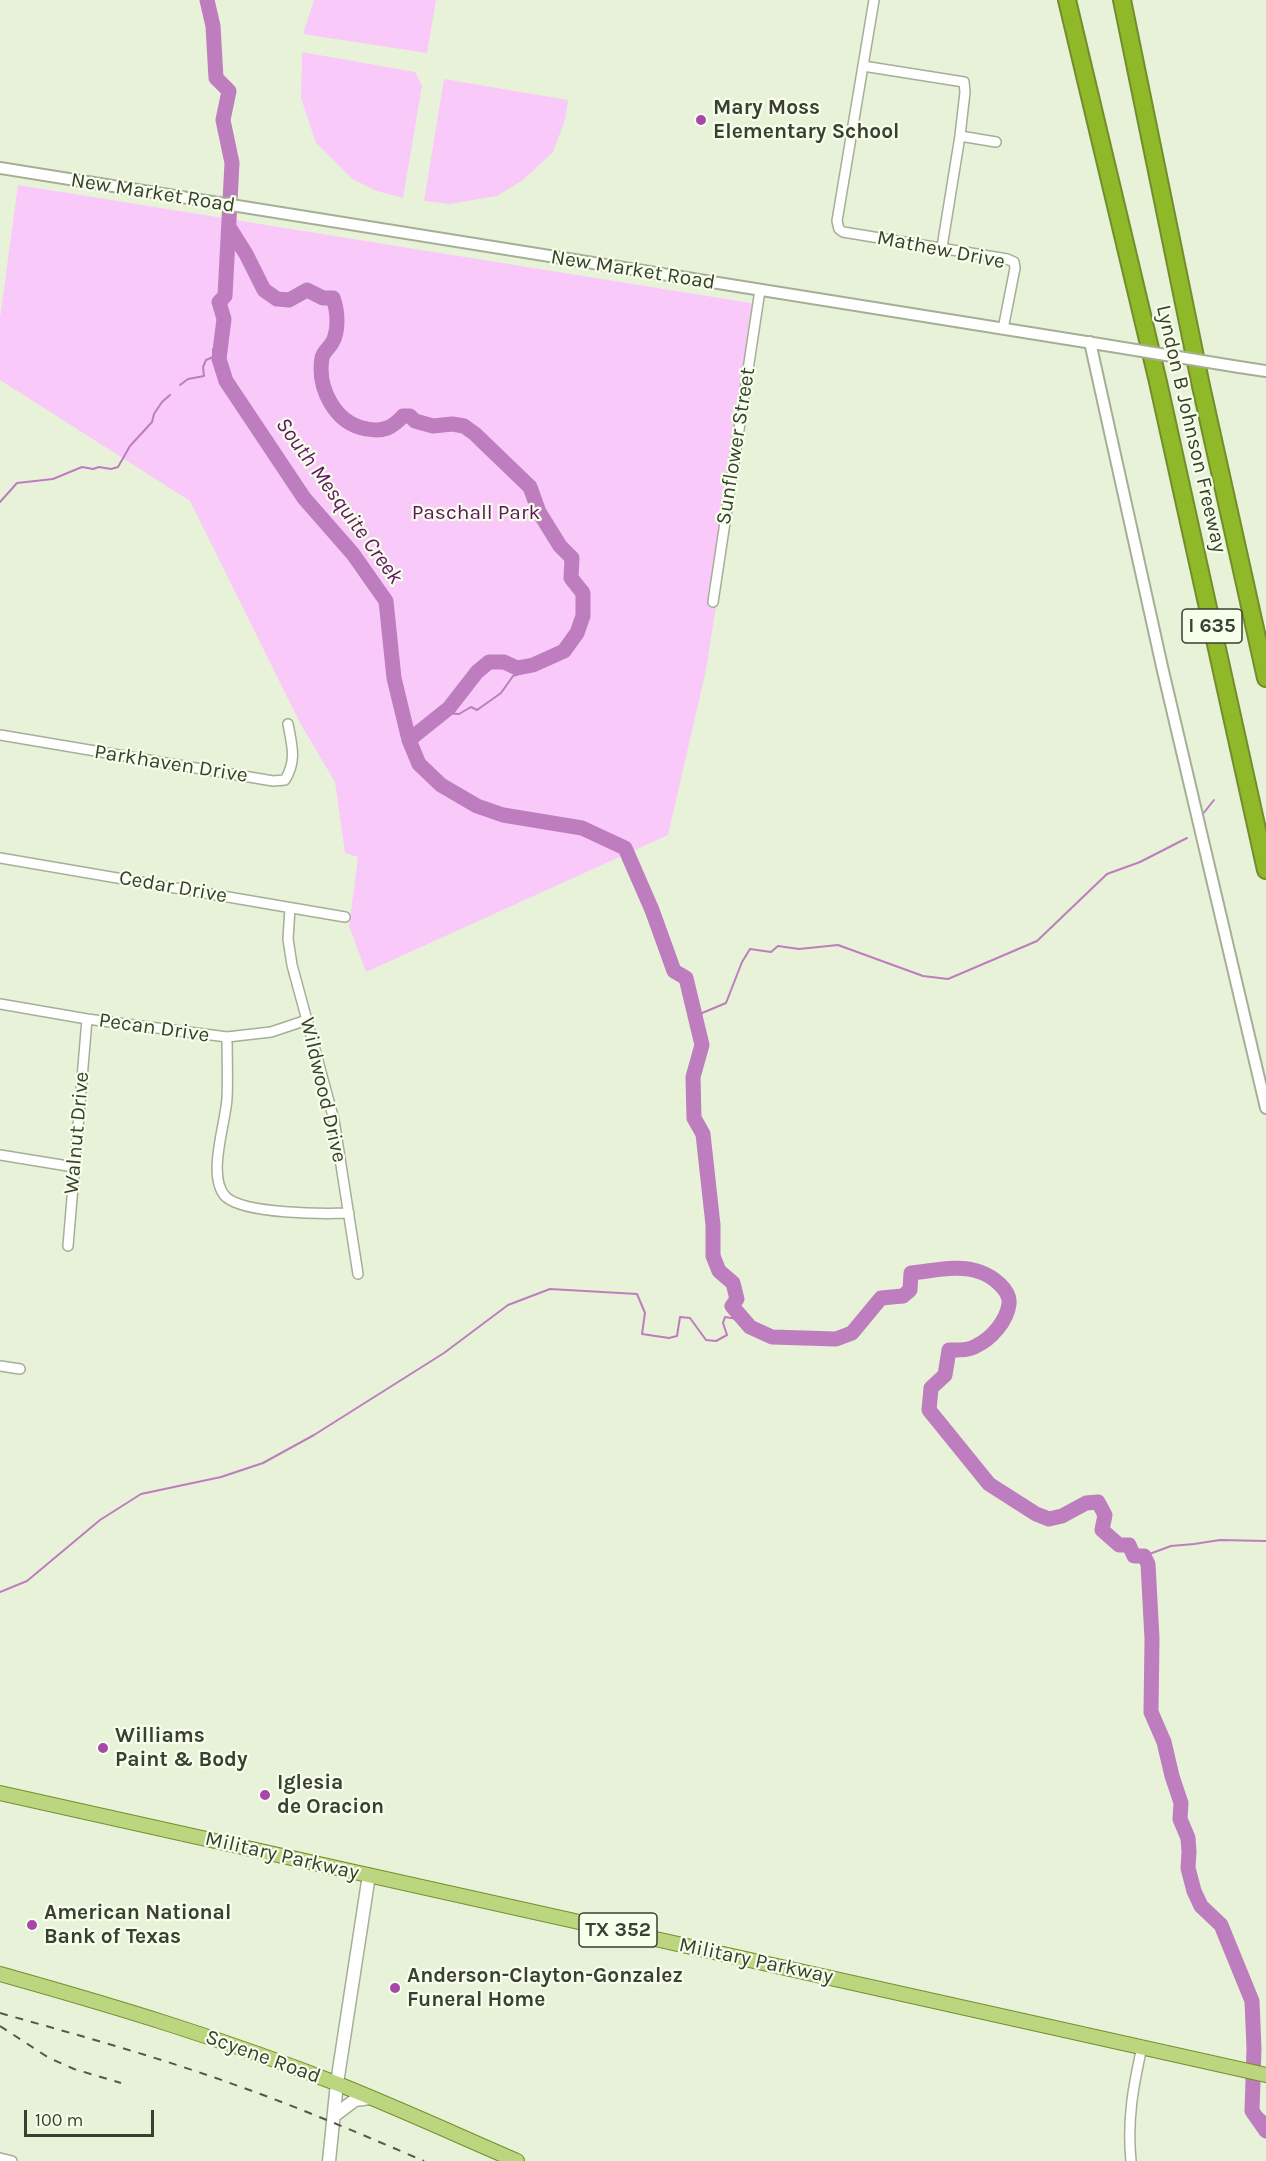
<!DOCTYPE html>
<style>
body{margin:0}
#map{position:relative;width:1266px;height:2161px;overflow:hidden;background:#e8f2d8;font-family:Karla,sans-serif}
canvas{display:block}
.scale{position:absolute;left:24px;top:2110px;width:130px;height:27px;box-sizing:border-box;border:3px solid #3a3e33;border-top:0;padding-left:8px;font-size:18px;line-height:21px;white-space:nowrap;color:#3a3e33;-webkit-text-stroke:4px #f6ffe9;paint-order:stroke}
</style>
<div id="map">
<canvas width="1266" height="2161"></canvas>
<div class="scale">100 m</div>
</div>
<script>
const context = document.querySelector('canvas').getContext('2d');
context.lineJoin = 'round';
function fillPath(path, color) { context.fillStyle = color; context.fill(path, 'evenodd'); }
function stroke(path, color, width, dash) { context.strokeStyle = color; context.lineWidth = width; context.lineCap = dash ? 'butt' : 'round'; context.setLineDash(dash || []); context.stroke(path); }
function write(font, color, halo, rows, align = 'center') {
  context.font = font + ' Karla,sans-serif'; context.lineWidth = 4.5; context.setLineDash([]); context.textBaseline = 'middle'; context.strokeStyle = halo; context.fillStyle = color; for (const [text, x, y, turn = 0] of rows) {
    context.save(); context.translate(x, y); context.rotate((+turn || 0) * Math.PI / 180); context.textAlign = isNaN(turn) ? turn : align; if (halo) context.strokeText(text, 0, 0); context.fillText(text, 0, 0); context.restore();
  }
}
fillPath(new Path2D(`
 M314,0h122l-9,53 -124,-19z
 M302,52l113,20 7,14 -19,112 -26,-7 -25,-12 -36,-36 -15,-45z
 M444,79l124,21 -3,20 -12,32 -30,28 -26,16 -47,8 -26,-3z
 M18,185l745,120 -57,365 -38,165 -302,137 -17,-46 9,-69 -13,-4 -10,-71 -36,-61 -109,-220 -190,-121v-62z`), '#f9caf9');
stroke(new Path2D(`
 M180,385l8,-6 16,-3 -1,-9 3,-7 7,-3v-8l8,-6
 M0,502l17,-19 36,-4 29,-12 11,2 6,-2 12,2 7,-2 12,-21 22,-24 2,-8 8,-12 8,-7
 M443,713l16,1 12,-7 6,3 24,-17 12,-17 9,-3 7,-7
 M1202,815l12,-15
 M695,1016l31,-13 16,-41 8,-13 21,3 7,-6 21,3 39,-4 85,31 25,3 89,-38 70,-67 33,-12 47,-24
 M1144,1556l27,-10 23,-2 26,-4 46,1
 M0,1592l27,-11 73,-61 41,-26 80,-17 42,-14 51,-28 130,-82 64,-48 42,-16 87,5 8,19 -3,21 27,4 8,-2 3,-19 10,1 16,22 10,1 11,-6 -4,-12 2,-6 18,3
 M1253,2107l13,10`), '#bd7dbe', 2);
stroke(new Path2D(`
 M207,0l6,26 3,52 13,13 -6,29 9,43 -7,133 -6,6 5,17 -5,40 7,22 78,117 49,56 33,47 8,77 15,62 10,24 22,21 36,21 26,9 79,13 43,20 27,62 22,61 12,7 16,67 -9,32 1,41 9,16 10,91v31l6,15 14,12 4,16 -5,7 18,21 22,10 64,2 16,-6 29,-35 22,-2 7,-6 1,-17c22,-2 48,-9 69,-1 12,4 31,18 29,32 -2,17 -18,35 -33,42 -8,5 -18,4 -27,4l-4,25 -14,13 -2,22 60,74 47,30 13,5 13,-3 24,-13 12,-1 7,13 -3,15 17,15h10l5,11h10l4,8 4,75 -1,73 13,30 8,34 9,27 -1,16 8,19 1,14 -1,16 6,23 7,15 20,19 31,76 2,48 -2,62 14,20
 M229,227l17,27 18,36 13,9 12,1 18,-10 16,8h10c5,13 6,33 -1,45 -3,5 -9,9 -10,15 -5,30 13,66 45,71 16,3 25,-1 36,-13h7l5,5 18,5 19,-2 12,2 11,8 55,53 9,25 21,34 12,12 -1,20 12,15v23l-6,17 -13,18 -31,14 -16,3 -13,-6h-15l-12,10 -28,36 -40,32`), '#bd7dbe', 15);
const minor = new Path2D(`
 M874,0l-37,221 2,8 4,3 164,27 7,3 1,6 -12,61
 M863,66l101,16 1,10 -5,44 -18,111
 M960,136l36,6
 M713,602l47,-312
 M0,735l273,46 12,-1c12,-20 7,-34 3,-56
 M0,858l345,59
 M290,908l-2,31 4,26 42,155 24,154
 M0,1004l87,15 140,18 44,-5 36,-12
 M227,1037c0,20 1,41 0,61 -1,25 -21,79 -1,99 19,17 97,17 123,16
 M0,1155l74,12
 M68,1246l19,-227
 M0,1366l20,3
 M0,2158l12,3
 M1131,2161c-4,-41 2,-74 11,-114`);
const tertiary = new Path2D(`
 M0,168l1105,177
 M1090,342l73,329 103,437
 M1239,367l27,4`);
const secondary = new Path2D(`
 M335,2115l20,-15 15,-2
 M329,2161l8,-78 32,-208`);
const primary = new Path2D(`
 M0,1793l1266,282
 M0,1974c114,32 227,66 338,110 60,24 119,51 179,77`);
const motorway = new Path2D(`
 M1067,0l91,382 108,488
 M1122,0l79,386 65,292`);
stroke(minor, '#a5af96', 12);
stroke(tertiary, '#a5af96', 14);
stroke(secondary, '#a5af96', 15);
stroke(primary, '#728e2c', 16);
stroke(motorway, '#728e2c', 20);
stroke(minor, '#fff', 9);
stroke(tertiary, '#fff', 10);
stroke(secondary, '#fff', 12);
stroke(primary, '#bcd57f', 14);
stroke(motorway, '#90b929', 16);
stroke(new Path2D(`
 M0,2013c81,23 162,45 241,74 62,22 122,48 183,74
 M0,2026l49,32 25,11 47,14`), '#53584b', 2, [8, 8]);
const tertiaryBridge = new Path2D(`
 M1105,345l134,22`);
stroke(tertiaryBridge, '#a5af96', 14, []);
stroke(tertiaryBridge, '#fff', 10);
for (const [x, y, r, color] of [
 [701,120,6,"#a946ac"],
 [103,1748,6,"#a946ac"],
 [265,1795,6,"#a946ac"],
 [32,1925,6,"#a946ac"],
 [395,1988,6,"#a946ac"]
]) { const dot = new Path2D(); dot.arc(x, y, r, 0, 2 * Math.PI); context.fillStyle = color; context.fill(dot); stroke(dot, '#f6ffe9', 2); }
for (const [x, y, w] of [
 [1212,626,60],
 [618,1930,78]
]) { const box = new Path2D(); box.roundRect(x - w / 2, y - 17, w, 34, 4.5); context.fillStyle = '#f6ffe9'; context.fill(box); stroke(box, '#3a3e33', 1.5); }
write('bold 20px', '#3a3e33', null, [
 ["I 635",1212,626],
 ["TX 352",618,1930]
]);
write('bold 21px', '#3a3e33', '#f6ffe9', [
 ["Mary Moss",713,108],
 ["Elementary School",713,132],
 ["Williams",115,1736],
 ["Paint & Body",115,1760],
 ["Iglesia",277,1783],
 ["de Oracion",277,1807],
 ["American National",44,1913],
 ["Bank of Texas",44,1937],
 ["Anderson-Clayton-Gonzalez",407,1976],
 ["Funeral Home",407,2000]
], 'left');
write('21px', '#3a3e33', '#f6ffe9', [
 ["New Market Road",153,193,9],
 ["Mathew Drive",941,250,11],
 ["New Market Road",633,270,9],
 ["Lyndon B Johnson Freeway",1191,429,77],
 ["Sunflower Street",736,446,-81],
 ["Parkhaven Drive",171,764,9],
 ["Cedar Drive",173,887,10],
 ["Pecan Drive",154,1028,8],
 ["Wildwood Drive",323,1090,77],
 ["Walnut Drive",77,1133,-85],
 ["Military Parkway",282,1856,13],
 ["Military Parkway",756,1961,12],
 ["Scyene Road",263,2057,20]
]);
write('21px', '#611264', '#f6ffe9', [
 ["Paschall Park",476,513]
]);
write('italic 22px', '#631566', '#f6ffe9', [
 ["South Mesquite Creek",339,501,54]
]);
</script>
